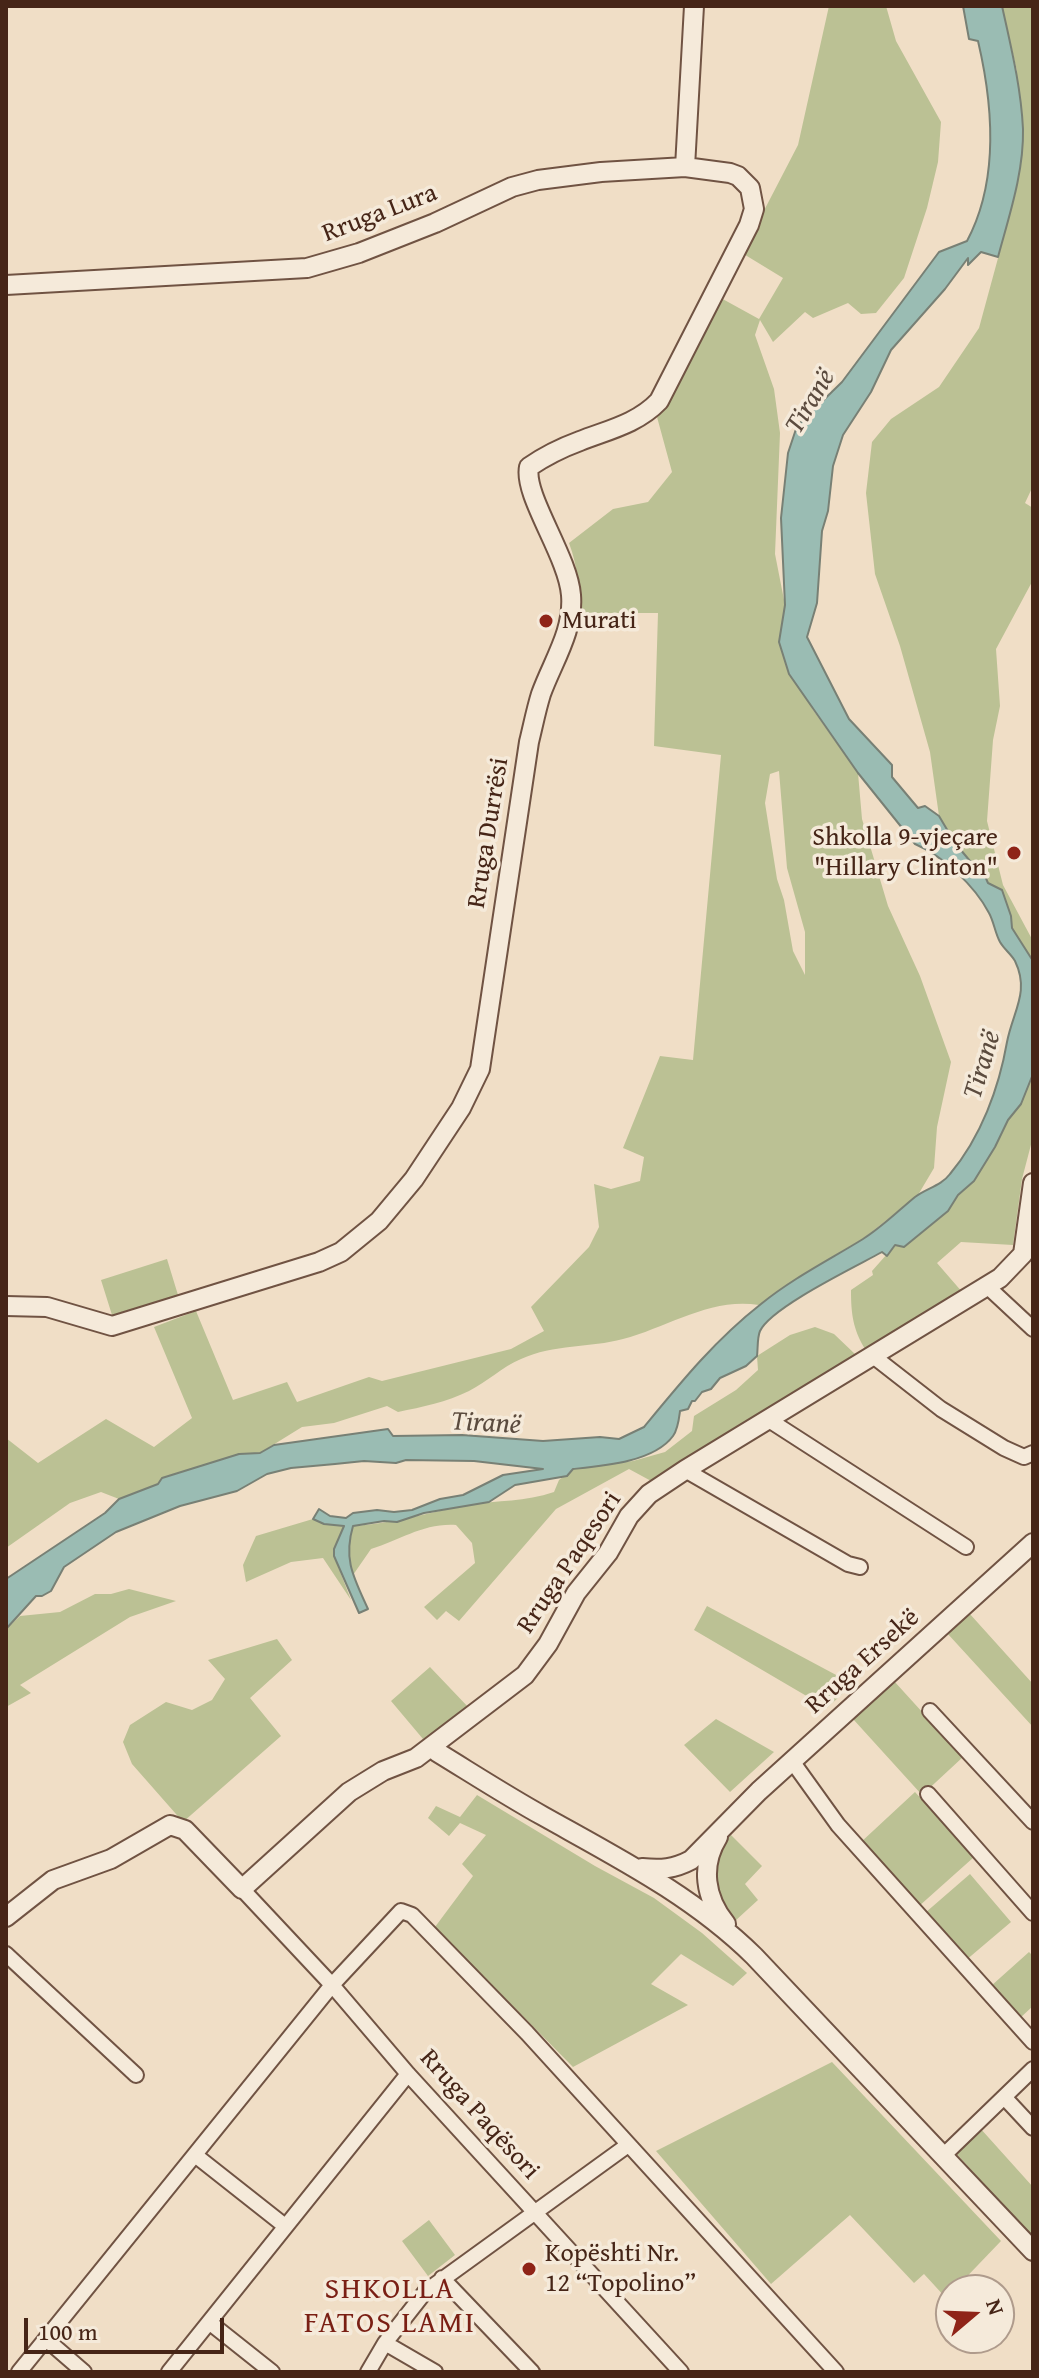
<!DOCTYPE html>
<meta charset="utf-8">
<style>
body{margin:0}
#map{position:relative;width:1039px;height:2378px;overflow:hidden;background:#f0dec6;font-family:"Gentium Book Plus",serif}
canvas{display:block}
.frame{position:absolute;inset:0;border:8px solid #462517;pointer-events:none}
.north{position:absolute;left:935px;top:2274px;width:80px;height:80px;box-sizing:border-box;background:#f5eada;border:2px solid #af9b8c;border-radius:50%;rotate:71deg;font-size:22px;font-weight:700;line-height:32px;text-align:center;color:#462517}
.north::after{content:'';display:block;margin:auto;width:28px;height:36px;background:#8f2418;clip-path:polygon(50% 0,100% 100%,50% 72%,0 100%)}
.scale{position:absolute;left:24px;top:2318px;width:200px;height:36px;box-sizing:border-box;border:4px solid #462517;border-top:0;padding-left:10px;font-size:24px;line-height:28px;white-space:nowrap;color:#462517;-webkit-text-stroke:6px #f5eada;paint-order:stroke}
</style>
<div id="map">
<canvas width="1039" height="2378"></canvas>
<div class="frame"></div>
<div class="north">N</div>
<div class="scale">100 m</div>
</div>
<script>
const context = document.querySelector('canvas').getContext('2d');
context.lineJoin = 'round';
function fillPath(path, color) { context.fillStyle = color; context.fill(path, 'evenodd'); }
function stroke(path, color, width, dash) { context.strokeStyle = color; context.lineWidth = width; context.lineCap = dash ? 'butt' : 'round'; context.setLineDash(dash || []); context.stroke(path); }
function write(font, color, halo, rows, align = 'center') {
  context.font = font + ' "Gentium Book Plus",serif'; context.lineWidth = 7; context.setLineDash([]); context.textBaseline = 'middle'; context.strokeStyle = halo; context.fillStyle = color; for (const [text, x, y, turn = 0] of rows) {
    context.save(); context.translate(x, y); context.rotate((+turn || 0) * Math.PI / 180); context.textAlign = isNaN(turn) ? turn : align; if (halo) context.strokeText(text, 0, 0); context.fillText(text, 0, 0); context.restore();
  }
}
fillPath(new Path2D(`
 M829,6h57l10,35 45,81 -3,40 -11,46 -23,70 -28,35 -15,1 -13,-11 -35,15 -8,-6 -32,30 -13,-22 -5,15 19,54 6,44 -5,121 10,51 -6,37 34,68 45,63 4,46 26,87 32,70 31,86 -14,65 -3,41 -16,27 -54,43 -57,34 -48,33c-48,-8 -91,22 -136,34 -33,9 -69,5 -102,20 -19,8 -34,23 -52,32 -22,11 -47,16 -71,21l-11,-6 -53,17 -32,4 -42,26 -99,27 -3,4 -39,15 -18,-7 -31,11 -64,45v-110l32,25 68,-44 48,28 38,-29 -38,-91 42,-16 37,89 54,-18 10,20 72,-25 13,4 129,-32 33,-18 -13,-24 58,-60 10,-20 -5,-43 17,5 29,-8 4,-24 -21,-9 37,-92 33,4 28,-305 -67,-9 4,-133h-79c0,-25 -1,-46 -10,-70l44,-34 35,-7 24,-30 -15,-55 62,-120 40,22 24,-41 -41,-25 56,-108zM779,771l8,97 18,64v43l-12,-24 -9,-51 -7,-21 -12,-76 5,-29z
 M1002,6h31v480l-8,17 8,5v72l-37,69 4,57 -7,34 -6,81 16,64 30,56v20l-21,-33 -1,-12 -9,-25 -14,-8 -7,-16 -11,-6 -15,-18 -16,-27 -9,-64 -30,-106 -25,-72 -9,-81 6,-51 19,-23 48,-32 40,-59 37,-136 1,-121z
 M1033,1074v63l-11,42 -9,66 -52,-3 -24,21 26,30 -98,56c-12,-20 -14,-35 -14,-59l22,-15 -1,-4 23,-26 9,2 44,-36 10,-16 16,-14 21,-34 13,-27 13,-16z
 M167,1259l11,36 -66,20 -11,-35z
 M815,1327l19,7 22,21 -203,127 -24,-13 -73,40 -97,112 -13,-10 -9,9 -13,-13 51,-44 -3,-20 -16,-18c-33,-2 -55,15 -85,24l-18,26 -6,-26 6,-23c40,-2 76,-14 116,-21 29,-5 56,-3 85,-13l5,-12 14,-11 60,-8 32,-9 27,-21 2,-15 42,-26 22,-20 -1,-14 33,-21z
 M313,1519l11,5 20,1 -10,24v7l17,44 -28,-42 -32,4 -45,20 -3,-17 13,-29z
 M129,1589l47,12 -46,16 -110,68 11,8 -25,14v-78l14,-13 40,-4 35,-18h16z
 M707,1606l146,78 -26,24 -133,-78z
 M969,1613l64,71v43l-86,-94z
 M277,1639l15,21 -42,38 31,38 -98,86 -51,-58 -9,-22 7,-17 36,-23 26,8 20,-10 13,-21 -17,-19z
 M430,1667l40,42 -47,30 -32,-38z
 M894,1681l69,76 -41,38 -69,-76z
 M716,1719l58,33 -44,40 -46,-47z
 M915,1792l59,65 -56,50 -58,-64z
 M477,1795l118,71 59,32 48,35 45,40 -14,13 -52,-32 -30,30 37,21 -115,62 -138,-140 38,-51 -11,-12 24,-29 -26,-12 -11,13 -21,-18 8,-12 24,11z
 M731,1835l31,31 -17,18 13,16 -23,21c-26,-29 -30,-57 -4,-86z
 M970,1874l41,48 -46,39 -40,-48z
 M1029,1952l4,4v50l-13,12 -29,-32z
 M832,2062l169,179 -47,49h-3l-5,8 -22,-24 -10,9 -64,-68 -79,69 -115,-133z
 M980,2128l53,59v51l-79,-87z
 M429,2220l26,35 -27,21 -26,-35z`), '#bbc194');
const water = new Path2D(`
 M963,6h39c9,41 19,81 21,123 1,43 -14,87 -25,128l-17,-5 -13,13v-7l-23,31 -54,61 -20,42 -28,43 -10,31 -5,45 -6,20 -5,72 -10,34 42,82 43,46v12l26,31 7,-2 14,10 16,27 15,18 11,6 7,16 14,7 9,26 1,12 21,33v113l-12,30 -13,16 -13,27 -21,34 -16,14 -10,16 -44,36 -9,-2 -8,11 -5,-4c-25,14 -111,55 -122,79 -3,7 -2,18 -3,25l-11,10 -26,12 -9,11 -9,3 -7,9h-3l-4,8 -8,2c-1,8 -2,18 -7,25 -19,26 -70,30 -100,33l-6,7 -52,9 -26,17 -65,11 -27,9 -13,-1 -31,5c-10,34 1,52 15,83l-9,4 -25,-57v-7l10,-23 -20,-2 -11,-5 6,-10 11,7 16,2 7,-5 24,-3 17,2 18,-2 28,-11 23,-4 40,-20 40,-6 -69,-8 -68,-1 -10,3 -32,-2 -29,3 -44,4 -24,6 -30,17 -57,15 -64,26 -52,35 -13,24 -9,5h-6l-30,33v-50l99,-66 14,-14 39,-15 4,-6 77,-24 21,-1 14,-8 114,-16 5,7 69,-1 81,6 57,-4 19,2 25,-12c37,-45 71,-87 117,-123 32,-26 68,-44 102,-65 19,-12 35,-28 52,-42 12,-9 26,-11 35,-23 31,-37 49,-86 57,-132 6,-31 23,-50 8,-81 -4,-7 -11,-12 -15,-19 -5,-9 -6,-20 -11,-29 -14,-27 -46,-57 -74,-69l-57,-71 -69,-99 -10,-32 6,-37 -4,-87 7,-65 9,-27 45,-44 97,-130 28,-11c32,-60 26,-136 11,-200l-9,-2z`);
fillPath(water, '#9abcb3');
stroke(water, '#788075', 2);
const minor = new Path2D(`
 M989,1288l44,41
 M873,1356l68,53 63,39 20,9 9,-4
 M769,1420l197,127
 M685,1470l163,94 12,3
 M930,1711l103,111
 M792,1761l46,64 195,217
 M928,1794l105,119
 M242,1889l90,96 76,89 273,298
 M6,1954l130,121
 M1005,2098l28,30
 M195,2155l90,71
 M943,2156l90,-87
 M442,2278l90,94
 M209,2322l63,50
 M47,2340l37,32
 M385,2343l50,29
 M19,2372l313,-387 69,-74 11,4 115,118 309,339
 M169,2372l239,-298
 M368,2372l17,-29 40,-51 203,-147`);
const tertiary = new Path2D(`
 M685,167l9,-161
 M6,285l301,-17 52,-15 76,-30 77,-36 26,-7 63,-8 84,-5 45,6 8,3 12,12 4,21 -5,16 -90,176c-22,23 -51,29 -79,40 -19,7 -35,15 -51,26 -6,28 39,89 42,128 3,36 -18,66 -30,99 -5,16 -8,32 -12,48l-49,327 -19,39 -47,71 -35,42 -38,31 -22,10 -207,64 -65,-19 -41,-1
 M432,1746l5,6c36,22 70,44 106,64 75,42 150,80 211,140l279,295
 M718,1837c-18,29 -13,61 8,87
 M642,1868c19,2 32,1 49,-8l68,-69 274,-248
 M6,1917l47,-37 58,-21 59,-34 15,5 57,59 107,-97 34,-21 33,-13 109,-83 23,-31 28,-51 32,-40 21,-37 20,-22 36,-24 315,-192 23,-24 10,-71`);
stroke(minor, '#705343', 18);
stroke(tertiary, '#705343', 22);
stroke(minor, '#f5eada', 14);
stroke(tertiary, '#f5eada', 18);
for (const [x, y, r, color] of [
 [546,621,8,"#8f2418"],
 [1014,853,8,"#8f2418"],
 [529,2269,8,"#8f2418"]
]) { const dot = new Path2D(); dot.arc(x, y, r, 0, 2 * Math.PI); context.fillStyle = color; context.fill(dot); stroke(dot, '#f5eada', 3); }
write('26px', '#462517', '#f5eada', [
 ["Rruga Lura",380,214,-21],
 ["Rruga Durrësi",489,833,-81],
 ["Rruga Paqesori",570,1563,-56],
 ["Rruga Ersekë",863,1662,-42],
 ["Rruga Paqësori",479,2115,48]
]);
write('26px', '#462517', '#f5eada', [
 ["Murati",562,621],
 ["Shkolla 9-vjeçare",998,838,"right"],
 ["\"Hillary Clinton\"",998,868,"right"],
 ["Kopështi Nr.",545,2254],
 ["12 “Topolino”",545,2284]
], 'left');
write('italic 28px', '#5b4b3e', '#f5eada', [
 ["Tiranë",811,402,-59],
 ["Tiranë",983,1065,-73],
 ["Tiranë",486,1424,3]
]);
context.letterSpacing = '2px';
write('30px', '#7a1f14', '#f5eada', [
 ["SHKOLLA",390,2290],
 ["FATOS LAMI",390,2324]
]);
context.letterSpacing = '0px';
</script>
